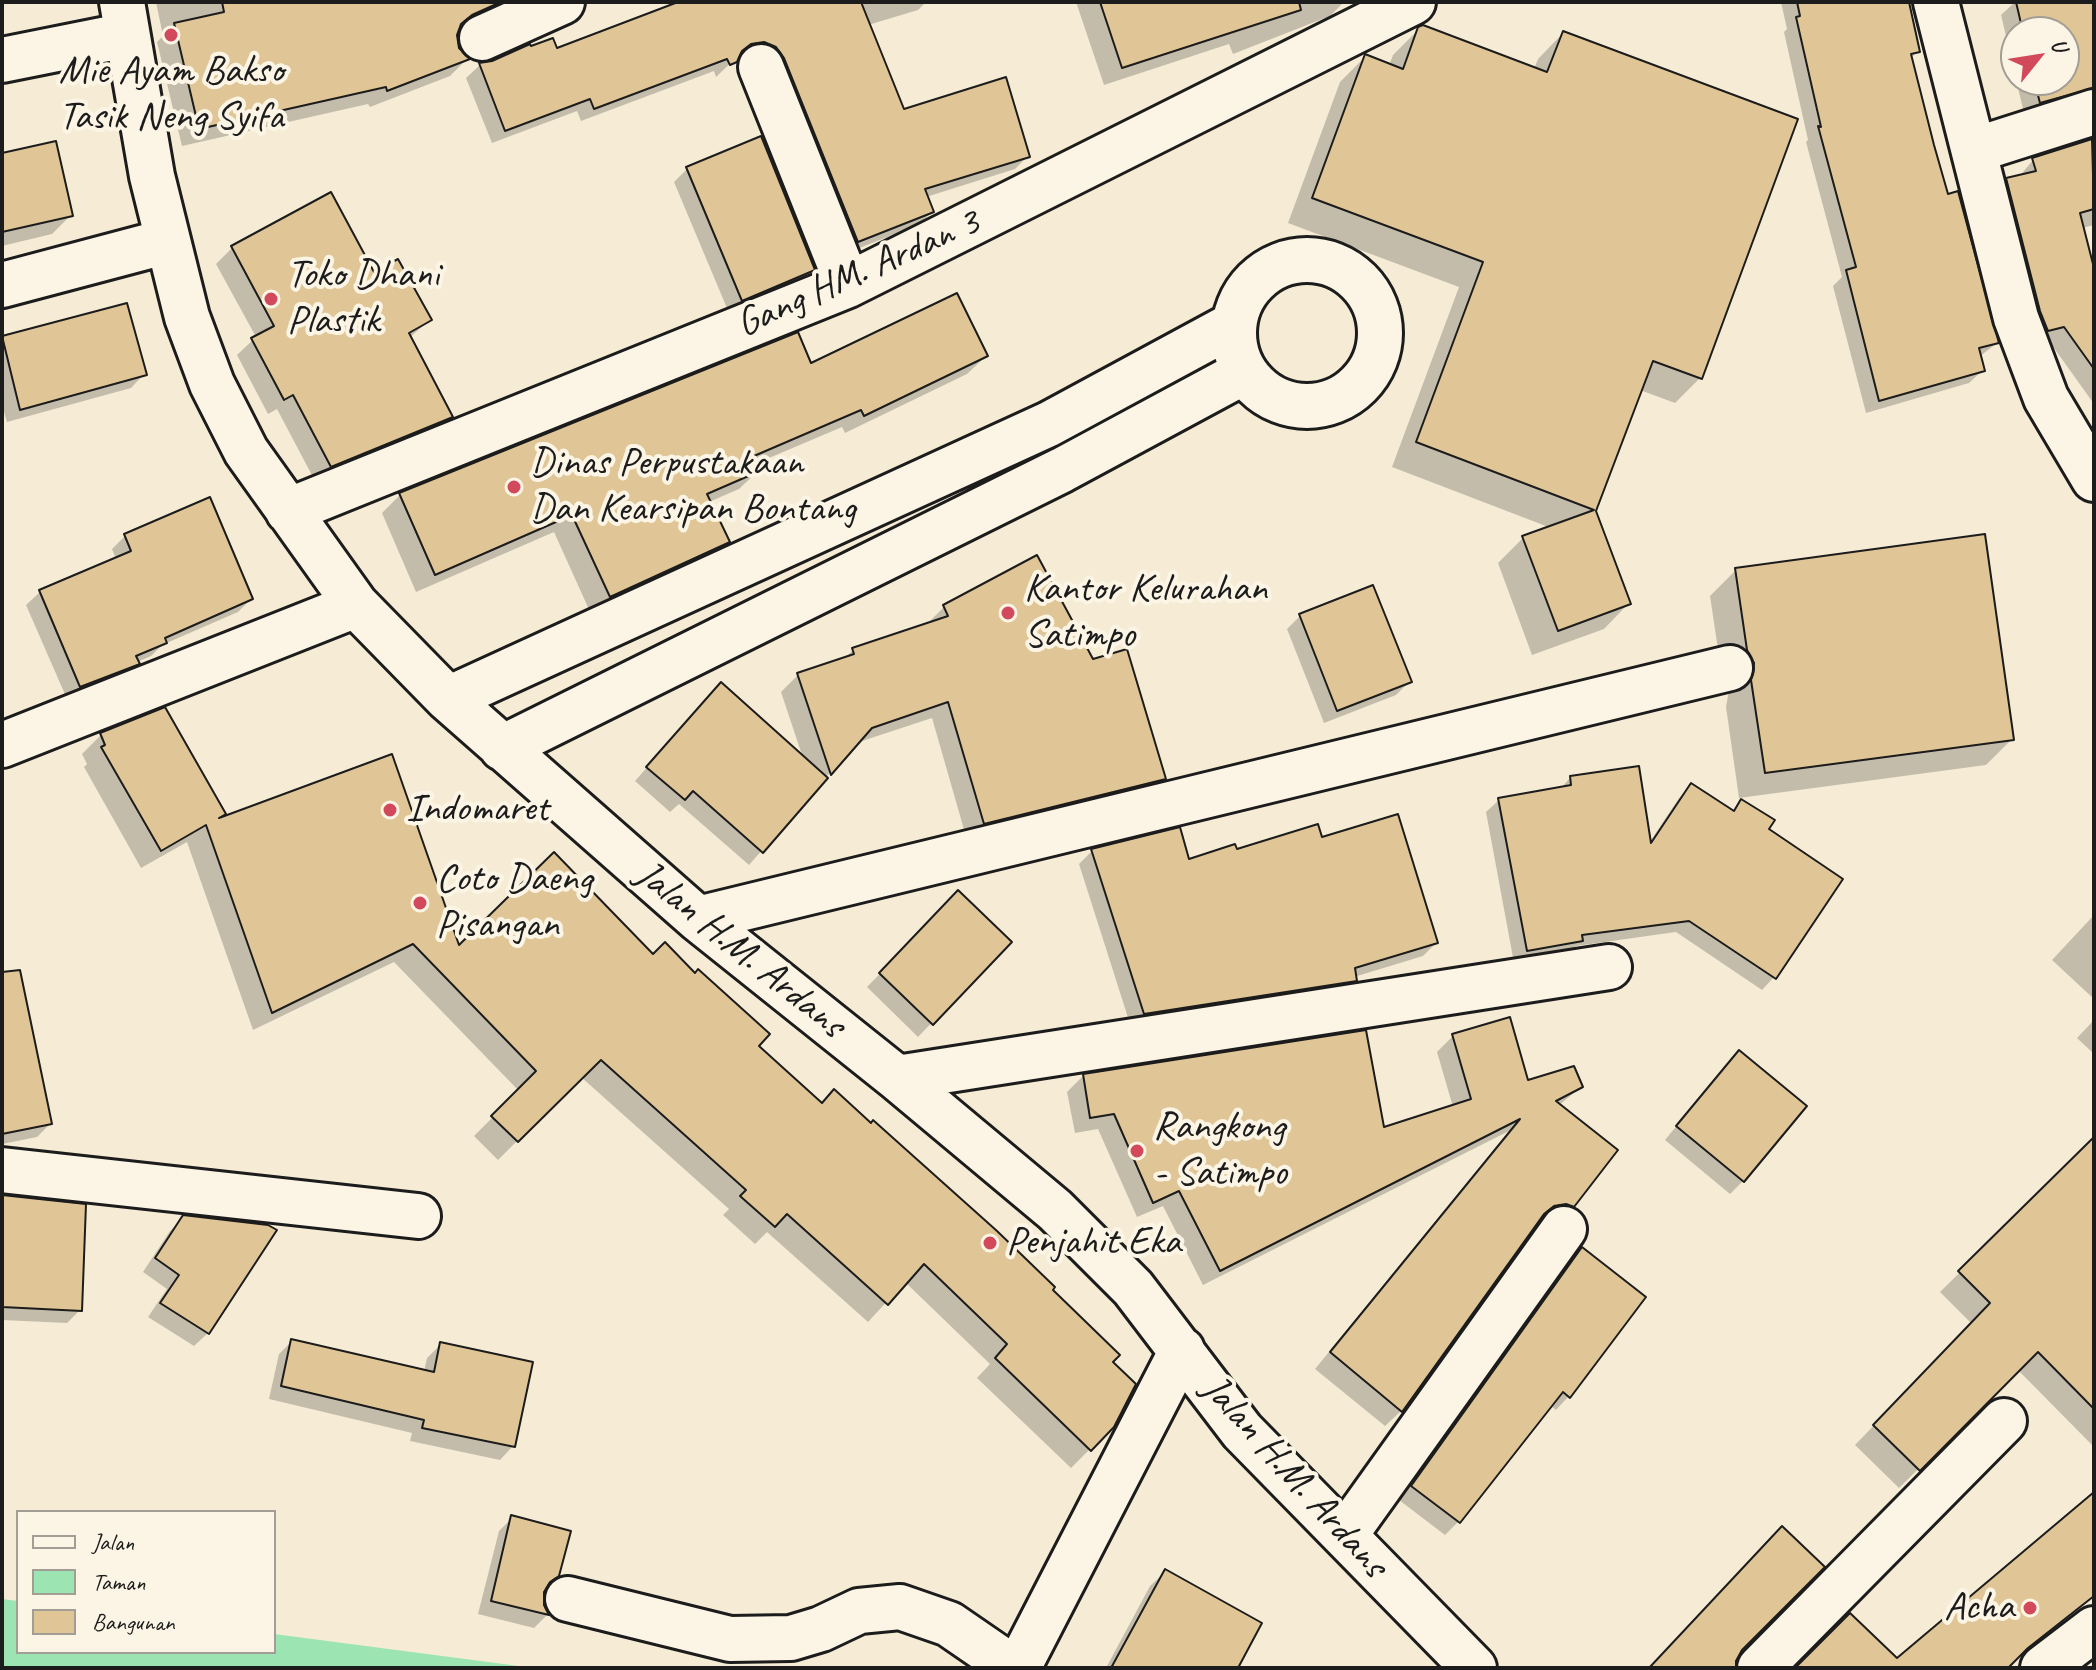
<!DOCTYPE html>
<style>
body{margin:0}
#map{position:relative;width:2096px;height:1670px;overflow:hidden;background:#f6ecd5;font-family:Caveat,sans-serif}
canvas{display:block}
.frame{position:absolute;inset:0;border:4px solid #1c1c1c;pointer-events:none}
.legend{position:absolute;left:16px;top:1510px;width:260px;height:144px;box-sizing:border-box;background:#fcf5e5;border:2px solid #a29e95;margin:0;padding:10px 14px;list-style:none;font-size:24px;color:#1c1c1c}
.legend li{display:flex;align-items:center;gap:16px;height:40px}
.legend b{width:40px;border:2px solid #a29e95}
.north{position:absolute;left:2000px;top:16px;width:80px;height:80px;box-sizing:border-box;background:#fcf5e5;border:2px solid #a29e95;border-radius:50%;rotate:60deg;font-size:22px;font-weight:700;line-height:32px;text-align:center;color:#1c1c1c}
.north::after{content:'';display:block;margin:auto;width:28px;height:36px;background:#d1495b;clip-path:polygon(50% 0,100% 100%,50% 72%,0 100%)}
</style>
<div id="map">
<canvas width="2096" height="1670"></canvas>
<div class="frame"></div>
<ul class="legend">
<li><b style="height:10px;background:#fcf5e5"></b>Jalan</li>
<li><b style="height:22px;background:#9ce4b2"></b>Taman</li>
<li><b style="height:22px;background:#e0c696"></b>Bangunan</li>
</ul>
<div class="north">U</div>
</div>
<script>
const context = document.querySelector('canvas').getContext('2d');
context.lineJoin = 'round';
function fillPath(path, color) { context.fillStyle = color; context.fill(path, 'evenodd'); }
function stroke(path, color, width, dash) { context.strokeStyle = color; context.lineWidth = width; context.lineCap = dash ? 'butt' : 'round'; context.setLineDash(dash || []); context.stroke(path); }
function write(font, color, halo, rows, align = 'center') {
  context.font = font + ' Caveat,sans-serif'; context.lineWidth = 8; context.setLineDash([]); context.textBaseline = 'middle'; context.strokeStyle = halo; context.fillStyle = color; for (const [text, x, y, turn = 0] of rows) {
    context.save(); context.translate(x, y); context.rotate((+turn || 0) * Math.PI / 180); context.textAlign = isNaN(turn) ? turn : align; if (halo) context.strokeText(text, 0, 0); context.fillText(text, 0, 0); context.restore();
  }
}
fillPath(new Path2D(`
 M2,1599l16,2v51h256v-18l260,34h-532z`), '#9ce4b2');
fillPath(new Path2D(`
 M156,2h348l-13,13 -34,15v18l10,11 -17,17 -80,31 -2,-3 -186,42 -25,-104 6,-6z
 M684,2h242l-8,8 -50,15 35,86 125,45 -13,13 -89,28 6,15 -14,13 -74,29 -93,-199 -14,2 -21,20 -2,-6 -133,50 -4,-10 -85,32 -26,-65 14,-13 76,-14z
 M1076,2h268l-14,14 -97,38 -4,-10 -125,41z
 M1781,2h127l10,49 -7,7 36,138 50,147 -18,14 4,13 -14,13 -103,30 -33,-127 9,-9 -36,-135 2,-2 -24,-108 3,-3z
 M2015,2h79v105l-69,10 -9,-37h48v-48h-48v46l-15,-63z
 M1419,29l115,40 4,-10 25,-26 137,345 -25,25 -35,-13 -46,121 35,92 -25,26 -72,26 -34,-92 25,-25 28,-10 -159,-61 67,-180 -171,-64 52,-141 25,-25 24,9 4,-11z
 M2094,140v85l-12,3 12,48v128l-45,-63 -16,4 -40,-150 14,-15 12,-3 14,-17z
 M2,155l69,60 -19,19 -50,12z
 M687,169l126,100 -14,14 -70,30 -55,-131z
 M330,195l43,79 57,46 -21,18 42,79 -16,16 -120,48 -38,-72 -9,5 -31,-59 19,-18 -40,-73 16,-16z
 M126,306l18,68 -13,14 -124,34 -5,-17v-66z
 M986,356l-19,18 -122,59 -3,-6 -87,37 3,7 -19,18 -30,13 19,40 -18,18 -119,54 -37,-82 -138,60 -34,-79 18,-18 410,-129z
 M125,536l126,63 -13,13 -76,33 -11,11 -14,6 -13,14 -57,23 -41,-94 14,-13 76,-33 -4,-10z
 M1736,570l276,169 -26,26 -247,33 -13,-91 3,-17 -7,-14 -12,-80z
 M944,607l220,172 -17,17 -180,44 -35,-122 -76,25 -107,122 -70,-61 -9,8 -35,-31 73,-83 95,60 -22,-66 17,-17 45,-15 10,-10 74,-26z
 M1300,616l109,66 -13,13 -72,28 -37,-94z
 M101,735l122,79 -7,8 242,127 195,7 168,149 229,185 60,72 3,64 -42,42 -94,-90 13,-14 -85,-82 -37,40 -101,-90 -12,12 -32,-29 6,-6 -148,-132 -83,83 -24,-24 45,-45 -125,-129 -141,68 -66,-188 -46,26 -57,-101 3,-3 -5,-10z
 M1571,777l78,66 30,-45 13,-13 40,27 10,-10 25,28 7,147 -12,13 -86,-58 -100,14 -8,7 -54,10 -28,-151 13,-12 61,-11z
 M1321,839l115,104 -13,13 -69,21 1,3 -13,14 -211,33 -52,-163 13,-13 96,10z
 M959,893l51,49 -92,95 -51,-50z
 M2094,915v84l-42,-39z
 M2094,1020v34l-17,-16z
 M1453,1036l73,46 55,5 -23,19 15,100 -16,16 -8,-3 -13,2 -135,190 -16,15 -70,-57 196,-239 -308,155 -40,-79 -26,11 -39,-88 -23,4 -8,-41 16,-16 299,54 71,-23 -16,-55z
 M2,1050l48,74 -13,13 -35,7z
 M1726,1066l17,115 -13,13 -65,-54z
 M2094,1140v307l-76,-77 -119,118 -44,-43 117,-121 -32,-32z
 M2,1197l78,113 -13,13 -65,-3z
 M184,1217l24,116 -14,13 -46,-29 19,-28 -24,-17 27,-41z
 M1582,1250l-13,146 -13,14 -6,-5 -92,117 -13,13 -46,-35 170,-237z
 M292,1341l132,31 3,-14 14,-14 72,102 -13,14 -90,-19 2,-8 -143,-34 10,-45z
 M2094,1494v101l-87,73h-209l99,-8z
 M512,1518l46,57 -14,14 -2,17 5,9 -13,13 -56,-14 21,-83z
 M1166,1571l69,97h-129l44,-82z`), '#0003');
const building = new Path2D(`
 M222,2h279l-29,13 -11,9 -4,11 2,13 11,11 -83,32 -1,-4 -187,42 -25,-106 50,-11z
 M678,2h183l43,107 102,-32 24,80 -105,32 9,23 -76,30 -74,-184 -8,-11 -12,-5 -13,2 -9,7 -5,11 -7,3 -3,-6 -133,50 -4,-10 -85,32 -26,-68 13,-2 38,-17 1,2 22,-8 4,10z
 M1100,2h199l2,8 -179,58z
 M1797,2h112l11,50 -9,2 23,91 14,49 10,-3 41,152 -20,5 6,23 -106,30 -33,-131 10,-3 -38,-141 3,1 -25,-110 4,-1z
 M2016,2h78v86l-54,15 -6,-23h30v-48h-41z
 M1423,25l124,47 16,-41 235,88 -96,260 -49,-18 -57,150 35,93 -73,27 -36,-95 72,-26 -178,-68 67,-180 -171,-64 53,-144 38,15 15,-42z
 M761,136l54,134 -73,31 -56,-134z
 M2092,139l2,70 -14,4 14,55v101l-30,-42 -16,4 -8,-20 -34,-133 30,-7 -4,-13z
 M56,141l17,75 -71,16v-79z
 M331,192l43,80 24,-13 34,61 -23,13 44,84 -122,50 -38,-72 -9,5 -33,-62 23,-12 -43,-80z
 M957,293l31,63 -124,60 -3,-6 -107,46 6,15 -53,23 23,48 -120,55 -38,-82 -137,60 -36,-82 399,-161 13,31z
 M127,303l20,72 -127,35 -18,-74z
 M210,497l43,102 -88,39 2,5 -31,13 4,8 -60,23 -41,-97 92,-39 -7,-17z
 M1985,534l29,206 -249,33 -14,-93 3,-17 -7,-13 -12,-82z
 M1037,555l56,104 34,-10 39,130 -182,45 -36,-122 -76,26 -41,47 -34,-102 57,-19 -2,-6 96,-32 -5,-11z
 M1373,585l39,97 -75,29 -38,-97z
 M721,682l107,96 -65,75 -70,-62 -8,9 -39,-33z
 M165,707l61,107 -7,4 173,-64 67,191 95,-93 99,102 12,-12 30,31 3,-4 72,65 -11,12 63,57 12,-14 37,34 2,-3 124,111 58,56 -2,3 67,65 -7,7 23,22 -22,43 -23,24 -96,-93 12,-14 -83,-80 -36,41 -101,-91 -12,13 -35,-31 6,-6 -145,-130 -83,82 -27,-26 45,-45 -123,-127 -141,69 -66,-188 -45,26 -60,-104 4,-2 -5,-12z
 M1639,766l12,77 40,-60 43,28 7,-12 34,21 -6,9 74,50 -67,100 -87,-58 -107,14 1,6 -56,10 -29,-153 73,-13 -1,-9z
 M1398,814l40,129 -83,25 2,13 -213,33 -53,-165 89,-22 9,32 46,-15 2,5 81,-25 4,13z
 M958,890l54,52 -79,83 -54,-52z
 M20,970l32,154 -50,10v-162z
 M1510,1017l18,63 46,-14 9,21 -27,14 62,49 -44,57 -8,-3 -12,2 -10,8 -142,198 -72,-60 190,-233 -300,152 -41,-80 -26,12 -39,-89 -24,4 -7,-44 283,-44 18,97 87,-28 -19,-65z
 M1739,1050l68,56 -63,76 -68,-56z
 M2094,1137v272l-56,-57 -118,119 -47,-46 117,-122 -32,-32z
 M2,1195l84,9 -4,107 -80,-4z
 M183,1215l85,10 9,5 -68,104 -49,-31 19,-28 -24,-17z
 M1582,1247l64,50 -76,101 -7,-6 -103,131 -49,-37z
 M291,1339l143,33 6,-30 93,20 -18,85 -93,-19 2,-8 -143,-34z
 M2094,1492v104l-66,52 -20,20h-213l55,-55 47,45z
 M511,1515l60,16 -12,45 -9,6 -6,10v13l5,10 -58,-14z
 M1782,1526l43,41 -83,83 -6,11v7h-87z
 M1165,1569l97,54 -24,45h-127z`);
fillPath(building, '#e0c696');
stroke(building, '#1c1c1c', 2);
const minor = new Path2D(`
 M122,2l30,174 35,141 25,67 34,67 110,154 92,94 250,220 199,159 158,132 78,78 109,143 232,237
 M1936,2l80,316 30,80 48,81
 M482,38l80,-36
 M2,60l125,-25
 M761,67l87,218
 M1975,150l119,-38
 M1234 333a73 73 0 1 1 146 0a73 73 0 1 1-146 0Z
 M2,285l166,-44
 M288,511l560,-226 565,-283
 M448,699l601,-275 185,-100
 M2,745l354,-140
 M502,748l560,-278 182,-98
 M698,919l1032,-251
 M897,1078l712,-111
 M2,1170l416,46
 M1345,1535l219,-306
 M568,1599l162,40 61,-1 30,-9 38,-18 41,-4 49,17 64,44
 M1018,1668l164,-318
 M1760,1668l244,-247
 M2043,1668l51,-39`);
stroke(minor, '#1c1c1c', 50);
stroke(minor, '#fcf5e5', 44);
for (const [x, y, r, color] of [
 [171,35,8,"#d1495b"],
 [271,299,8,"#d1495b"],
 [514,487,8,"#d1495b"],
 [1008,613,8,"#d1495b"],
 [390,810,8,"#d1495b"],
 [420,903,8,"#d1495b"],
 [1137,1151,8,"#d1495b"],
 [990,1243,8,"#d1495b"],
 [2030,1608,8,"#d1495b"]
]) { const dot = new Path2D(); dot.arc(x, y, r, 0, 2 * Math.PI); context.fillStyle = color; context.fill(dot); stroke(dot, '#fcf5e5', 3); }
write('40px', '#1c1c1c', '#fcf5e5', [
 ["Mie Ayam Bakso",171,72,"center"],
 ["Tasik Neng Syifa",171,118,"center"],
 ["Toko Dhani",287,276],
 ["Plastik",287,322],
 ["Dinas Perpustakaan",530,464],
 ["Dan Kearsipan Bontang",530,510],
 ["Kantor Kelurahan",1024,590],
 ["Satimpo",1024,636],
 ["Indomaret",406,810],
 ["Coto Daeng",436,880],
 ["Pisangan",436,926],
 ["Rangkong",1153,1128],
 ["- Satimpo",1153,1174],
 ["Penjahit Eka",1006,1243],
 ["Acha",2014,1608,"right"]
], 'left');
write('40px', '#1c1c1c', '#fcf5e5', [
 ["Gang HM. Ardan 3",858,274,-24],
 ["Jalan H.M. Ardans",740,950,39],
 ["Jalan H.M. Ardans",1294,1477,48]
]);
</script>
